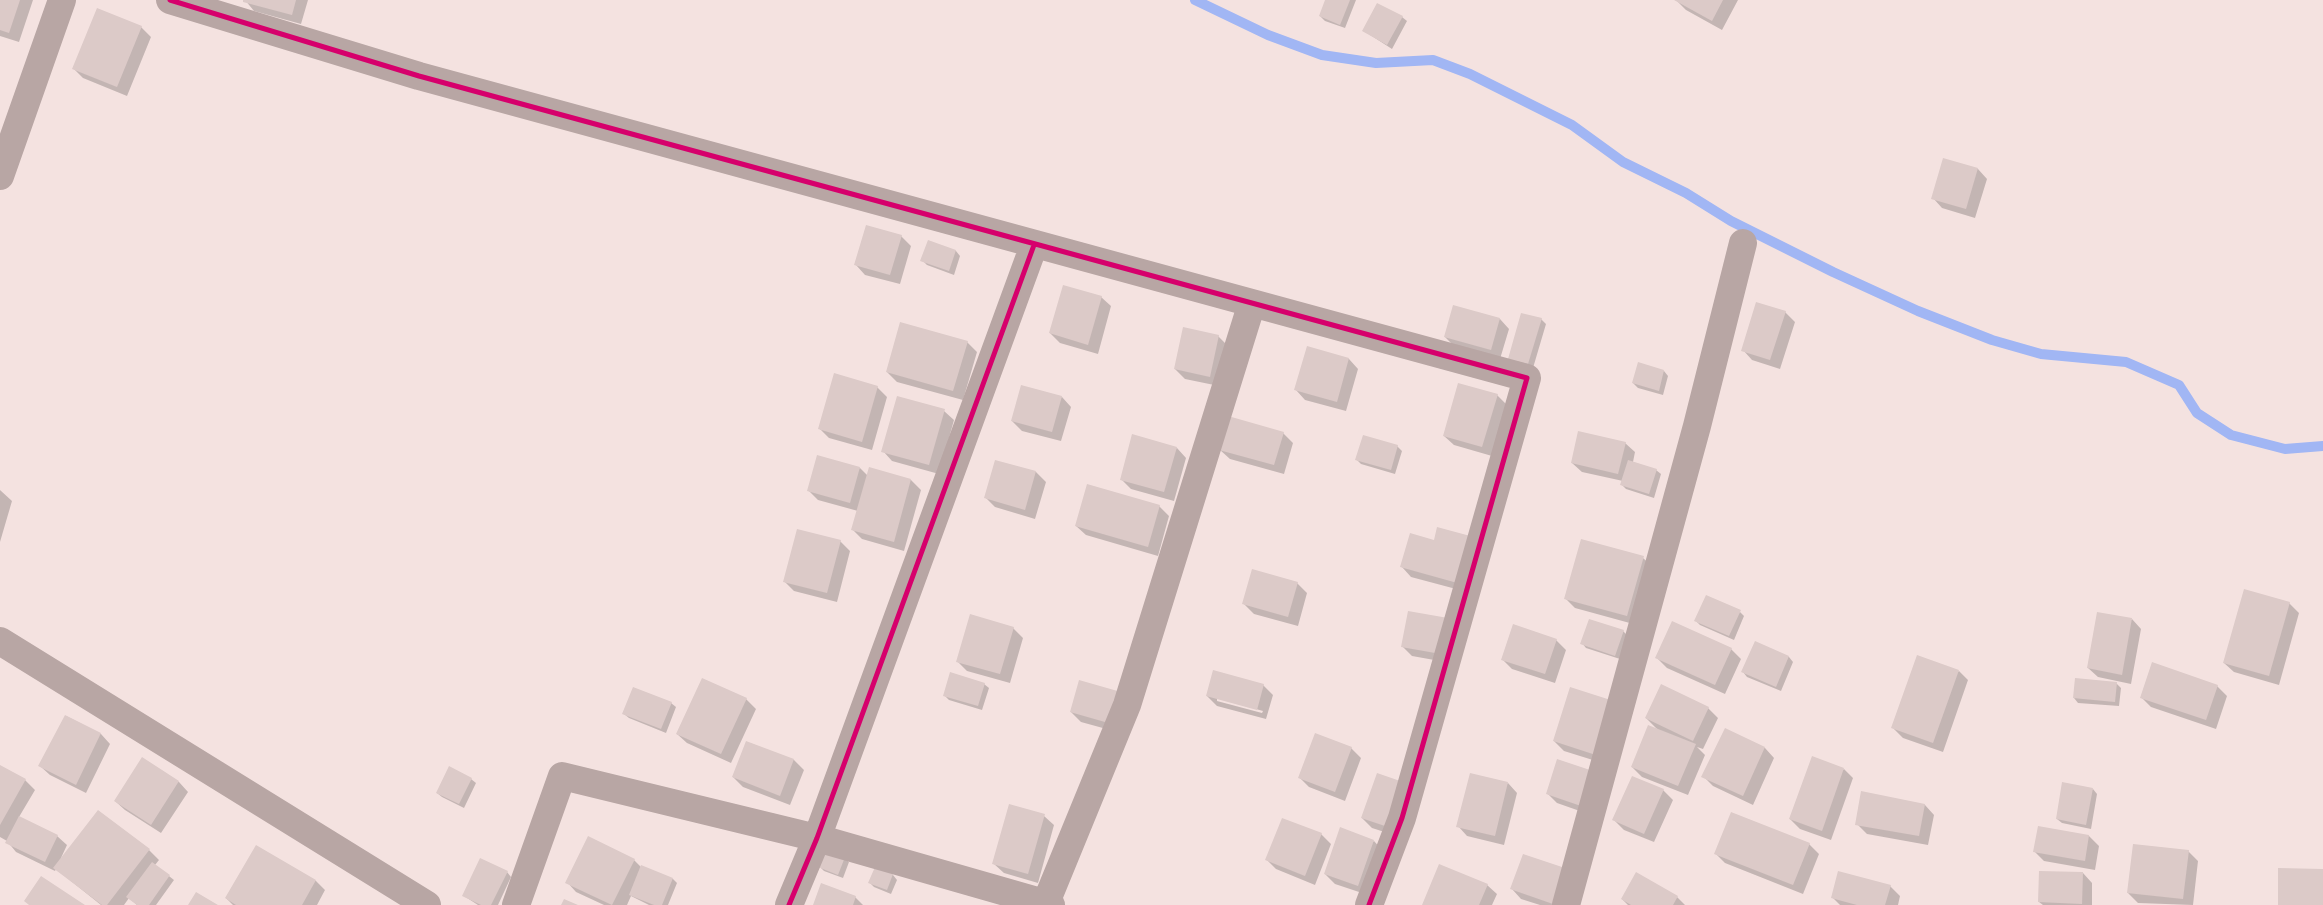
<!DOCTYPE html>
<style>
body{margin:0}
canvas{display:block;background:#f4e2e0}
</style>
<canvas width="2323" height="905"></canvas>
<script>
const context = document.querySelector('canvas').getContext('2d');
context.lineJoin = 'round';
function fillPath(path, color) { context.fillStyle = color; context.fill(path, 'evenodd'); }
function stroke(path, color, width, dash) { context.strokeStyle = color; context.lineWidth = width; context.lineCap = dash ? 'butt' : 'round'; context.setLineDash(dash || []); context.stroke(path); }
fillPath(new Path2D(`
 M0,0h33l-14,42 -19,-6z
 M245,0h63l-7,24 -47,-13z
 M1327,0h29l-11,28 -20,-7 -5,-5z
 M1676,0h62l-16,30 -36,-20z
 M1402,17l5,4 -15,28 -28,-18z
 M141,27l10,10 -24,59 -44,-18 -10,-10z
 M1944,160l34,9 9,10 -12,39 -33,-10 -9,-10z
 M901,236l10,10 -11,38 -35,-9 -9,-10z
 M929,241l27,10 4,5 -6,19 -27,-10 -5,-5z
 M1101,297l10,9 -13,48 -38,-11 -10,-10z
 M1785,312l10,10 -15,47 -28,-9 -9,-10z
 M1500,319l9,10 -9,30 -45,-12 -10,-10z
 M1541,319l5,5 -13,44 -24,-10z
 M1218,336l10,10 -9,40 -34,-7 -10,-10z
 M967,342l10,10 -14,48 -66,-18 -10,-10z
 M1308,348l41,11 9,10 -12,42 -41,-11 -9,-10z
 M1664,371l4,5 -5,19 -25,-7 -5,-5z
 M877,387l10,10 -15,53 -43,-12 -10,-10z
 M1497,395l10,10 -15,51 -38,-11 -10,-9z
 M1062,397l9,10 -10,34 -39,-10 -10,-10z
 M944,411l10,9 -15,54 -47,-13 -9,-10z
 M1283,433l10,10 -9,31 -54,-15 -10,-9z
 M1625,443l10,9 -2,10 23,8 5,4 -7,24 -28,-9 -4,-4 1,-4 -41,-9 -10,-9z
 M1397,446l5,5 -7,23 -34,-10 -4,-4z
 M1177,448l9,10 -12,43 -43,-12 -10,-10z
 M996,461l40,11 10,10 -11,37 -40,-12 -10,-10z
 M860,468l8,8 2,-7 41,11 10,10 -17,61 -42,-12 -9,-9 5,-19 -40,-11 -10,-10z
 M0,490l12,11 -12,41z
 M1159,506l10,10 -11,40 -72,-21 -10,-9z
 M1411,534l60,59 -60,-16 -9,-10z
 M840,541l10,10 -13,51 -43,-11 -10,-10z
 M1643,558l10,9 -16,58 -62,-17 -10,-10z
 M1297,583l10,10 -9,33 -44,-12 -10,-10z
 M2289,603l10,10 -20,72 -45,-13 -10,-9z
 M1740,612l4,4 -10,24 -34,-15 -5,-5z
 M1409,613l42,50 -39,-7 -10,-10z
 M2132,619l9,10 -10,55 -33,-7 -10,-9z
 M1013,628l10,10 -13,45 -43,-12 -10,-10z
 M1623,631l5,5 -8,23 -34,-11 -4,-5z
 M1556,640l10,10 -11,33 -43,-14 -10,-10z
 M1756,643l33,14 4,5 -12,29 -34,-14 -4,-5z
 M1731,649l10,10 -16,35 -58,-26 -10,-10z
 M1959,671l9,9 -25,72 -40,-14 -10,-10z
 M1080,681l41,52 -40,-11 -10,-10z
 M2116,683l5,5 -2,18 -41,-3 -4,-5z
 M984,684l5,4 -7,22 -33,-10 -5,-5z
 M1263,685l10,10 -7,24 -49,-13 -10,-10zM1217,698l46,13 -1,2 -45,-12z
 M2217,686l10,10 -11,33 -65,-22 -10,-10z
 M1571,689l41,77 -48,-15 -10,-10z
 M746,699l10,10 -25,54 -44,-20 -10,-9z
 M671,703l5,4 -10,26 -37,-15 -5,-4z
 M1708,708l10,10 -15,31 -6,-2 8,8 -17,40 -46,-18 -10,-10 27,-36 -13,-13z
 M66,716l35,18 9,10 -24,49 -36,-18 -10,-9z
 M1725,730l40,18 9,10 -21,47 -40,-19 -10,-10z
 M747,742l47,18 10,10 -14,35 -47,-18 -10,-10z
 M1351,748l10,10 -16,43 -36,-14 -10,-10z
 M143,759l36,23 9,10 -27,41 -36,-23 -10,-9z
 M0,766l25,14 10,10 -16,27 38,19 10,9 -6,13 88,-8 10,10 -4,5 19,15 -18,25h-19l-8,-7 -5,7h-23l-45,-36 -1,2 -39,-19 -9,-11 -7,-4z
 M1844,769l9,9 -22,62 -31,-11 -10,-10z
 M1595,773l-1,43 -37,-13 -10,-10z
 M471,779l5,4 -12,25 -22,-11 -5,-4z
 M1508,783l9,10 -13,52 -37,-9 -9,-10z
 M1405,785l-5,52 -28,-9 -10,-10z
 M2093,789l4,5 -6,35 -29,-6 -5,-4z
 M1663,790l10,10 -19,42 -30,-12 -10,-10z
 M1925,805l9,10 -6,30 -61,-11 -10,-10z
 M1044,816l10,9 -16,58 -34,-10 -10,-9z
 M1321,834l10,10 -16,41 -39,-16 -9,-9z
 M2089,836l10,10 -4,24 -51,-9 -9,-9z
 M1374,841l9,10 -15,44 -33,-11 -10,-10z
 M1809,844l10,10 -16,40 -78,-31 -9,-9z
 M256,847l60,34 9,9 -8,15h-84l-7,-7z
 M2188,851l10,10 -5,44 -55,-2 -10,-10z
 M844,858l5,4 -6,16 -19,-7 -4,-4z
 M634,860l7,7 32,12 4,4 -9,22h-19l-18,-9 -4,9h-23l-28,-13 -9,-10z
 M876,868l17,7 4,5 -6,14 -17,-7 -4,-4z
 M507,872l4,5 -13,28h-20l-14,-9z
 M2083,873l9,10v22h-49l-4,-3z
 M1487,885l10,9 -5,11h-69z
 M1890,886l10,10 -2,9h-58l-8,-8z
 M1512,889l53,16h-25l-19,-6z
 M855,897l8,8h-49z
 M1677,897l8,8h-57l-6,-6z`), '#0003');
stroke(new Path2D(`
 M1195,0l73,35 54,20 54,8 57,-3 37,14 102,51 51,37 63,31 45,28 102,51 85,39 74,29 49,14 85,8 53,23 18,28 34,22 54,14 38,-3`), '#a1b6f4', 10);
fillPath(new Path2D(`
 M0,0h20l-11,33 -9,-3z
 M243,0h53l-4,15 -49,-13z
 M1325,0h25l-10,25 -21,-9z
 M1674,0h49l-11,21z
 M1377,3l26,13 -16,29 -25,-14z
 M97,8l45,18 -25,61 -45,-18z
 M1943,158l35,10 -12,41 -35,-10z
 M866,225l36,10 -12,40 -36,-10z
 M928,240l28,10 -7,21 -29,-10z
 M1063,285l39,11 -14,49 -39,-12z
 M1756,302l30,9 -16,49 -29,-9z
 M1453,305l47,13 -9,32 -47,-13z
 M1521,313l21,5 -14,46 -20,-5z
 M900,322l68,19 -15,50 -67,-19z
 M1183,327l36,8 -9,42 -36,-8z
 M1307,346l42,12 -12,44 -43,-12z
 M1638,362l26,8 -5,21 -27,-8z
 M834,373l44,13 -16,56 -44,-13z
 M1458,383l40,11 -16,53 -39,-11z
 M1021,385l41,11 -10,36 -41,-11z
 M897,396l48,13 -16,56 -48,-13z
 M1228,416l56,16 -10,33 -55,-15z
 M1578,431l48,11 -8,32 -47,-11z
 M1132,434l45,13 -13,45 -44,-12z
 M1363,435l35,10 -7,25 -36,-10z
 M817,455l43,12 -10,36 -43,-12z
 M995,460l41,11 -11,39 -41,-12z
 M1628,460l29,9 -8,25 -29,-9z
 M869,467l42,12 -17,63 -43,-12z
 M1087,484l73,21 -12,42 -73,-21z
 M1437,527l37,10 -13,47 -61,-17 10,-34 24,7z
 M797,529l44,11 -14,53 -44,-11z
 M1581,539l63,17 -17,60 -63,-17z
 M1252,569l46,13 -10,35 -46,-13z
 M2244,589l46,13 -21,74 -46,-13z
 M1706,595l35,15 -12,26 -35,-15z
 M1408,611l40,7 -7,36 -40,-7z
 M2097,612l35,6 -10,57 -35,-7z
 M970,614l44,13 -14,47 -44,-12z
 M1589,619l35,11 -9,26 -35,-12z
 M1672,621l60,27 -17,37 -60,-27z
 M1513,624l44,15 -12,35 -44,-14z
 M1755,641l34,15 -13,31 -35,-15z
 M1917,655l42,15 -26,73 -42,-15z
 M2152,662l66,23 -12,35 -66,-22z
 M1213,670l51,14 -7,26 -51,-14z
 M950,672l35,11 -7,23 -35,-10z
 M702,678l45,20 -26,56 -45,-20z
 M2075,678l42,4 -2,20 -42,-4z
 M1079,680l42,12 -9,32 -42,-12z
 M1661,684l48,23 -16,34 -48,-23z
 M633,687l39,15 -11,27 -39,-15z
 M1570,687l50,16 -18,54 -49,-16z
 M65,715l36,18 -25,52 -38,-19z
 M1648,725l48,19 -18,42 -47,-19z
 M1725,728l40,19 -22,49 -42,-19z
 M1315,733l37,14 -17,45 -37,-14z
 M746,741l48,18 -14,37 -48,-19z
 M1812,756l32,12 -22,63 -33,-12z
 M142,757l37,24 -28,44 -37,-24z
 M1557,759l39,13 -12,35 -38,-13z
 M0,765l26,14 -26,46z
 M449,766l23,12 -13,26 -23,-11z
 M1377,773l29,10 -15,45 -30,-10z
 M1470,773l38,9 -13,54 -39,-9z
 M1632,776l32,13 -20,45 -32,-14z
 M2062,782l31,6 -7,37 -30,-6z
 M1861,791l64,13 -6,32 -64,-11z
 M1009,804l36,10 -17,60 -36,-10z
 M98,810l52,39 -43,56h-5l-49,-37z
 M1731,812l79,31 -17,42 -79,-31z
 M19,816l39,19 -13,27 -40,-19z
 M1282,818l40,15 -17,43 -40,-16z
 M2038,826l51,9 -4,26 -52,-9z
 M1340,827l34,13 -16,46 -34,-12z
 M588,836l47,23 -23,46 -47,-22z
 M2133,844l56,6 -6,49 -56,-6z
 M256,845l60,35 -14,25h-66l-11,-7z
 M825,849l20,8 -7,18 -20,-8z
 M1523,854l42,14 -12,36 -43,-15z
 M480,858l28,13 -17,34h-10l-19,-9z
 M152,862l18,13 -21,30h-12l-11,-8z
 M1439,864l49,20 -9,21h-57z
 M641,865l32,13 -11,27h-8l-25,-10z
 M875,867l18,7 -6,16 -19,-7z
 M2278,868l45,1v36h-45z
 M1838,871l53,14 -6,20h-28l-26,-7z
 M2039,871l44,1 -1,32 -44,-2z
 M1636,872l42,24 -5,9h-42l-10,-6z
 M41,876l44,29h-56l-5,-4z
 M821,883l35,13 -3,9h-40z
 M196,892l22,13h-30z
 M564,899l14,6h-17z`), '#dccac8');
stroke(new Path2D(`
 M170,0l249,76 1108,302 -125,440 -33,87
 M0,176l62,-176
 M0,641l427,264
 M516,905l46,-129 255,62 234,67
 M789,905l28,-67 217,-593
 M1045,905l82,-200 125,-402
 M1566,905l131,-479 46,-183`), '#b8a6a4', 28);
stroke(new Path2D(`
 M170,0l249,76 1108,302 -125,440 -33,87
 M789,905l28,-67 217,-593`), '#d6006c', 5);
</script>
